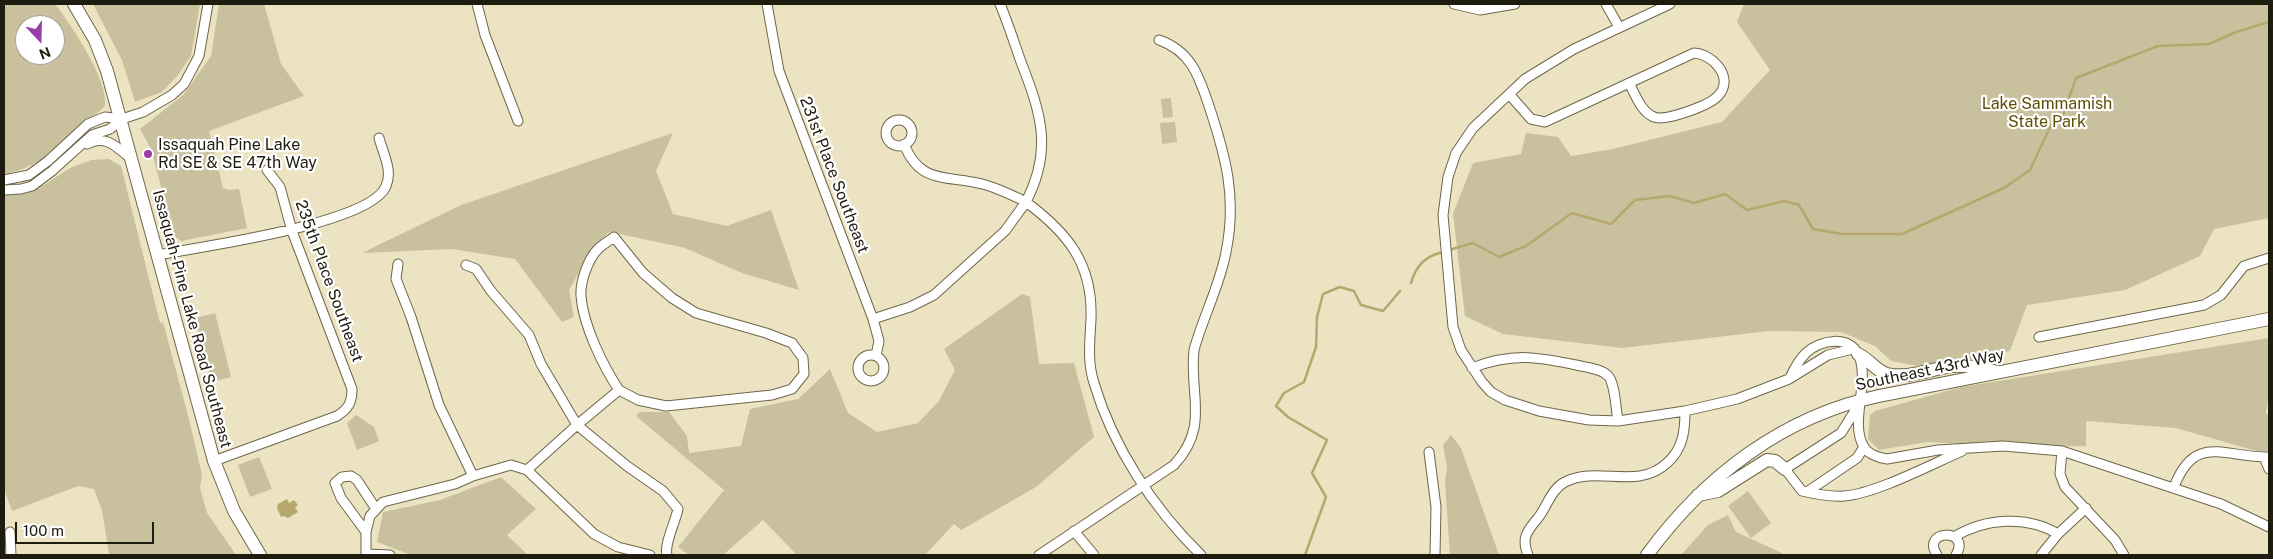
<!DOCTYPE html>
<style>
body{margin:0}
#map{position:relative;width:2273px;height:559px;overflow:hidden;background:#ece3c2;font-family:"Public Sans",sans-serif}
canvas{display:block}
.frame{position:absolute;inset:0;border:5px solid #1e1b0f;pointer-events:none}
.north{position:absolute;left:15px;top:15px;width:50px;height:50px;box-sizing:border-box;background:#fff;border:1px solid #a5a49f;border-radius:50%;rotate:159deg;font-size:14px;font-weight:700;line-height:20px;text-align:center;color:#1e1b0f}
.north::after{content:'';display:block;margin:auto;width:18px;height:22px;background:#983da7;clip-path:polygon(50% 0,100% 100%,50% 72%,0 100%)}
.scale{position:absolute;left:15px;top:522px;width:139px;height:22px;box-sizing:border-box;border:2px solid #1e1b0f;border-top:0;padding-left:6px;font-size:15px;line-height:18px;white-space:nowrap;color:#1e1b0f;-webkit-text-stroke:4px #fff;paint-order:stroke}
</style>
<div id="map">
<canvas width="2273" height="559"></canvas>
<div class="frame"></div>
<div class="north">N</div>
<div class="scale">100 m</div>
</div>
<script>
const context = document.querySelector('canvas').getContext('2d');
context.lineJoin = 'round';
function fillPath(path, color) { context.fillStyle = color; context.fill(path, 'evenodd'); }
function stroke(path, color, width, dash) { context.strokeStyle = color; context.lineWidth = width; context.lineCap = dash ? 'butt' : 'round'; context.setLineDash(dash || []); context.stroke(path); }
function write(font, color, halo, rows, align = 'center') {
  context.font = font + ' "Public Sans",sans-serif'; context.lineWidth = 4.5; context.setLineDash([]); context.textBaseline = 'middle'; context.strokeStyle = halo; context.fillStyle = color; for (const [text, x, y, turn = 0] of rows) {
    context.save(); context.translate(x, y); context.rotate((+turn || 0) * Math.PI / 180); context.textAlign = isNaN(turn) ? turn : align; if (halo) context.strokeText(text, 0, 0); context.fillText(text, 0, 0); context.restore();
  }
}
fillPath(new Path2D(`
 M4,4h51c17,22 53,75 50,102 -30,27 -60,61 -101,68zM25,25h30v30h-30z
 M93,4h107l-9,52 -13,19 -16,17 -27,10 -13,-42z
 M219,4h45l17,60 23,32 -95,35 14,57 6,2 10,-1 8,39 -66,13 -8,-6 -21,-84 -12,-22 43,-34 28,-39z
 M1744,4h525v214l-55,11 -14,27 -75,34 -98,15 -17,46 -81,17 -38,-7 -16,-15 -34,-14 -72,-1 -147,17 -119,-14 -38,-18 -12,-102 20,-51 48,-9 5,-21 32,4 13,19 42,-7 109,-27 48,-52 -33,-48z
 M1171,98l2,19 -10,1 -2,-19z
 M1175,122l2,20 -15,2 -2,-21z
 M673,133l-17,38 17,43 54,12 44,-16 28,80 -57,-17 -57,-25 -75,-16 -15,13 -26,45 5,27 -12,5 -47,-63 -63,-10 -90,4 99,-48z
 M109,159l12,7 3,12 36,145 3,-1 27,101 12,52 -2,13 7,25 29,42h-127l-7,-45 -8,-21 -16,-3 -66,25 -8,-22v-295l40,-9 26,-17 21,-8z
 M1022,294l8,3 9,67 35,-1 20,74 -58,50 -75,43 -7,-6 -29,31h-128l-34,-35 -40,35h-34l-11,-8 46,-57 -88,-74 4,-4h29l18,24 2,17 52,-7 9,-37 48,-10 32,-30 18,44 29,19 41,-9 21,-22 16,-31 -11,-21z
 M215,313l16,64 -20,5 -16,-64z
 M2269,338v55l-3,20 3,3v35l-9,1 -84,-24 -90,-7v25l-61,1 -98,-5 -48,8 -11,-11 2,-24 5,-4 86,-24z
 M356,415l18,12 5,14 -22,9 -10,-27z
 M1451,435l10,13 38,107h-49l-5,-73 2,-15 -4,-22z
 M259,457l13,32 -22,8 -12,-32z
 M501,477l35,32 -29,26 21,20h-117l-34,-13 6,-30 57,-12z
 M1748,491l23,32 -20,15 -23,-32z
 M1728,515l8,17 46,21 1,2h-102l27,-30z`), '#c9c09e');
fillPath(new Path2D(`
 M287,499l2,4 5,-3 4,5 -3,2 3,5 -10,6 -4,-2 -3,1 -4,-9 1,-4z`), '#b6a76f');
stroke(new Path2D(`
 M1449,250l24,-7 26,14 27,-11 46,-33 39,11 24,-24 35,-4 24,7 31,-9 22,16 37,-9 15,4 14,24 29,5h60l102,-46 26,-18 21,-45 12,-10 13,-37 82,-32 51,-2 27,-12 33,-10
 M1411,283c5,-18 15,-27 32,-31
 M1305,555l21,-58 -14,-24 15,-33 -39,-23 -12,-11 8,-13 20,-11 12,-35 1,-30 6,-23 17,-7 14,4 7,14 22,6 17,-20`), '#b6a76f', 2.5);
const street = new Path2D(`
 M477,4l8,31 33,86
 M767,4l12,67 94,248 6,22 -3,15
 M1000,4c8,19 14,38 21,58 20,51 32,88 5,140 42,31 67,62 65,117 -1,22 -4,42 3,64 19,64 59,125 107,172
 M1454,4l26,6 35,-6
 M1606,4l13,23
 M1670,4l-96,45 -49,30 -52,49 -17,25 -8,24 -5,38 10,112 8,23 21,32 9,10 14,8 34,11 50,9 29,1 67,-10 52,-12 52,-20 39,-24 25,-6
 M1509,94l22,25 14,3 149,-69c19,1 41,25 24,43 -8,9 -53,26 -64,21 -13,-5 -19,-23 -25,-34
 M886 133a13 13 0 1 1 26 0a13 13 0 1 1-26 0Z
 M87,144c18,-10 30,3 43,14
 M4,180l25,-5 19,-14 40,-37 17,-7 17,2
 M4,190l17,-1 11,-3 20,-15 40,-36 18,-6 12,-10 21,-7 29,-17 12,-11 15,-28 9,-52
 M157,255c42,-8 214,-31 229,-69 7,-15 -3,-33 -7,-48
 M398,264l-2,15 15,38 28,88 34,71
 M466,265l10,4 15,22 38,44 12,29 36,61 42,-35 19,10 28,6 106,-11 20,-6 12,-15 -1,-16 -11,-15 -26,-10 -70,-20 -24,-15 -29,-25 -29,-36c-5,4 -12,8 -16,12 -10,10 -18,33 -17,47 2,29 22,70 38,94
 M873,319l37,-12 24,-12 71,-64 21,-29c-14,-7 -28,-14 -44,-18 -35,-9 -62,1 -78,-40
 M2039,337l165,-32 17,-10 23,-29 25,-8
 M858 368a13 13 0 1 1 26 0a13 13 0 1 1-26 0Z
 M1472,368c41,-16 67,-11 109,-2 8,2 22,3 28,11 6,8 7,33 9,44
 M1790,378c4,-9 9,-18 16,-25 14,-13 44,-19 53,3 11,27 -10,67 5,91 4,7 15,11 23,12l51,-9 65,-4 59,5 159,53 48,23
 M1858,406l-17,27 -56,36 17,22c13,3 28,6 42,5 31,-2 88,-32 118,-45
 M2062,451l-2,23 5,13 50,53 9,15
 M1429,452l7,55 -1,48
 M2264,457l5,12
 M214,461l123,-45c11,-7 15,-13 15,-27l-60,-158 -12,-44 -13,-17
 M527,470l50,-45 50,41 36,25 15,18c-3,14 -14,35 -11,46
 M2174,487c21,-55 51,-29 95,-30
 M1807,492l50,-34 7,-11
 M1074,531l20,24
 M10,532l1,23
 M366,532l-25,-34 -6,-15 7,-6 9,-1 6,4 19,29
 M1954,537c31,-19 73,-22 104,-3
 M366,554l24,1
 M366,555v-23l4,-16 13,-14 72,-18 18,-8 38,-11 16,5 67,64 24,13 32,8
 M1039,555l135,-90c36,-39 15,-70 20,-115 9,-33 26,-65 32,-98 11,-54 0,-95 -17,-146 -10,-30 -18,-55 -50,-66
 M1528,555c-7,-17 -1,-24 10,-37 9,-11 13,-29 27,-36 33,-17 72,9 102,-19 16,-14 18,-32 18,-52
 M1937,555c-17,-26 35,-27 19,0
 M2041,555l17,-21 28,-26`);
const secondary = new Path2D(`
 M74,4l21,36 12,31 107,390 20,50 26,44
 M1858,354c11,5 18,17 29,20 21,5 44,-5 65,-8 16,-1 30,2 46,6
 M1698,495l20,-4 49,-31 8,1 10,8
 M1647,555c57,-78 136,-139 232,-159l390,-77`);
stroke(street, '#6e6649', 11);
stroke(secondary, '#6e6649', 14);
stroke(street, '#fff', 9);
stroke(secondary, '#fff', 12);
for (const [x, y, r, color] of [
 [148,154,5,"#983da7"]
]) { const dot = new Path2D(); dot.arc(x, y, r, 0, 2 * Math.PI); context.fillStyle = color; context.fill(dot); stroke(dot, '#fff', 2); }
write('16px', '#5e4e05', '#fff', [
 ["Lake Sammamish",2047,104],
 ["State Park",2047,122]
]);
write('16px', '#1e1b0f', '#fff', [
 ["Issaquah Pine Lake",158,145],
 ["Rd SE & SE 47th Way",158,163]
], 'left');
write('16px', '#1e1b0f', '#fff', [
 ["231st Place Southeast",834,175,69],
 ["235th Place Southeast",329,281,70],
 ["Issaquah-Pine Lake Road Southeast",192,319,75],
 ["Southeast 43rd Way",1930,370,-12]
]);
</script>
